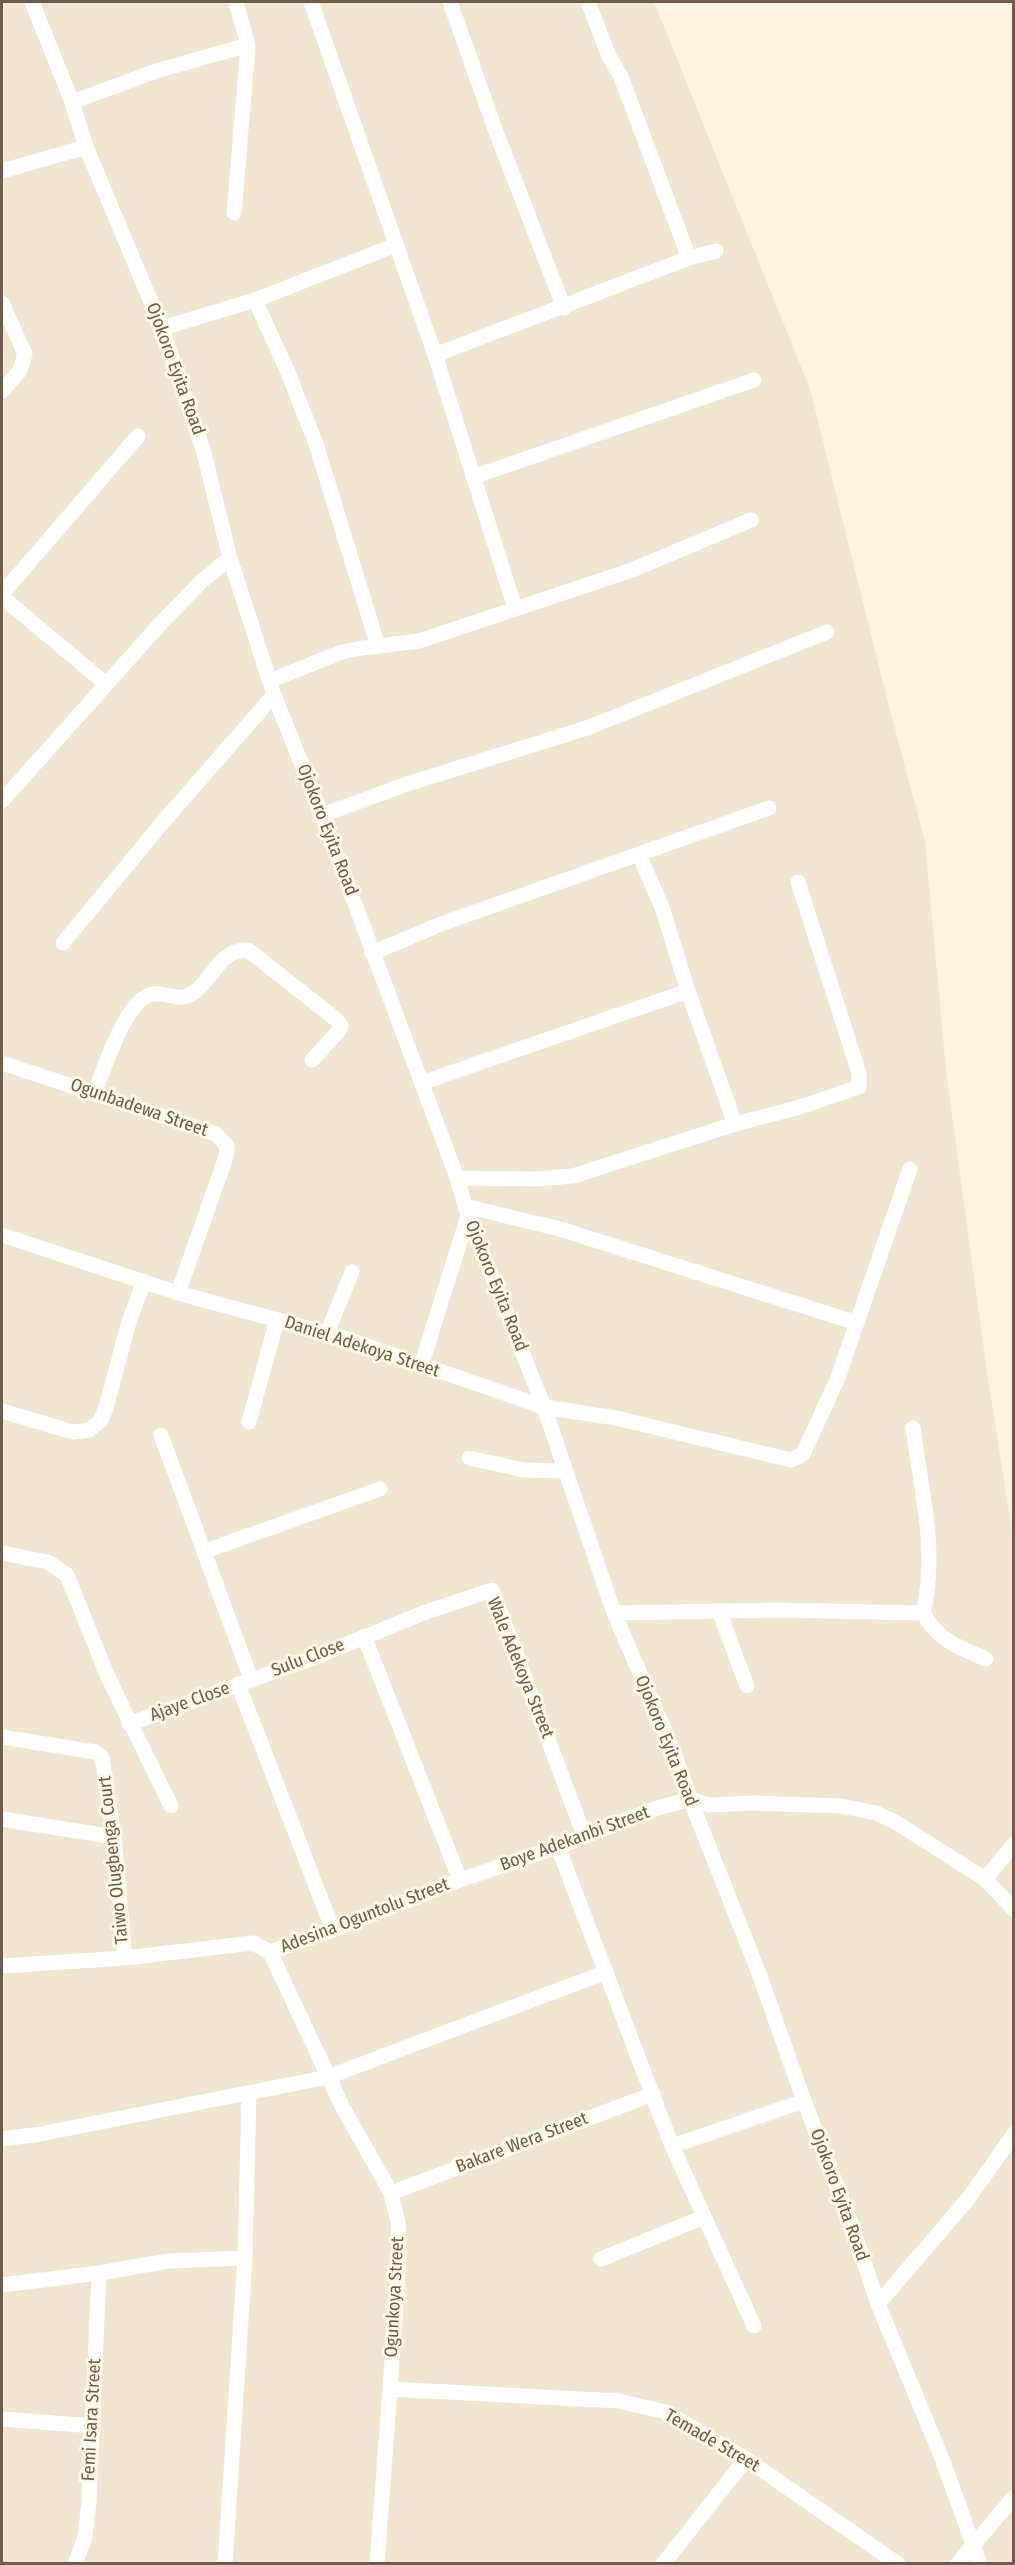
<!DOCTYPE html>
<style>
body{margin:0}
#map{position:relative;width:1015px;height:2565px;overflow:hidden;background:#faf4e1;font-family:"Fira Sans Condensed",sans-serif}
canvas{display:block}
.frame{position:absolute;inset:0;border:3px solid #6e5d4b;pointer-events:none}
</style>
<div id="map">
<canvas width="1015" height="2565"></canvas>
<div class="frame"></div>
</div>
<script>
const context = document.querySelector('canvas').getContext('2d');
context.lineJoin = 'round';
function fillPath(path, color) { context.fillStyle = color; context.fill(path, 'evenodd'); }
function stroke(path, color, width, dash) { context.strokeStyle = color; context.lineWidth = width; context.lineCap = dash ? 'butt' : 'round'; context.setLineDash(dash || []); context.stroke(path); }
function write(font, color, halo, rows, align = 'center') {
  context.font = font + ' "Fira Sans Condensed",sans-serif'; context.lineWidth = 6; context.setLineDash([]); context.textBaseline = 'middle'; context.strokeStyle = halo; context.fillStyle = color; for (const [text, x, y, turn = 0] of rows) {
    context.save(); context.translate(x, y); context.rotate((+turn || 0) * Math.PI / 180); context.textAlign = isNaN(turn) ? turn : align; if (halo) context.strokeText(text, 0, 0); context.fillText(text, 0, 0); context.restore();
  }
}
fillPath(new Path2D(`
 M2,2h652l156,387 72,291 43,162 21,229 40,295 27,172v1025l-1011,1z`), '#f0e6d1');
stroke(new Path2D(`
 M32,2l40,100 14,45 76,181 41,121 27,109 44,137 48,120 135,363 11,38 76,191 70,206 60,139 16,47 70,177 44,125 47,122 27,81 65,157 37,103
 M311,2l124,353 80,253
 M450,2l45,127 69,179
 M588,2l21,54 12,21 68,181
 M72,102l84,-31 92,-26 -12,-43
 M2,171l84,-24
 M234,213l14,-168
 M255,300l32,70 29,74 62,202
 M2,303l23,51 -5,17 -18,20
 M162,328l93,-28 141,-55
 M435,355l254,-97 27,-7
 M473,477l281,-97
 M2,594l136,-158
 M2,597l104,87
 M269,681l73,-29 20,-4 57,-7 213,-71 119,-50
 M2,801l159,-178 41,-42 28,-23
 M322,815l85,-31 180,-56 240,-96
 M639,855l23,52 26,84 47,133
 M63,943l100,-121 111,-127
 M372,953l69,-29 328,-116
 M2,1063l200,66 14,5 11,12 -1,11 -48,136
 M421,1083l267,-92
 M94,1092c11,-22 31,-93 58,-98 18,-3 26,11 44,-3 18,-15 25,-42 52,-41l89,70 4,6 -3,6 -26,28
 M457,1178l80,1 36,-3 162,-52 65,-17 59,-20v-14l-61,-191
 M465,1206l95,23 297,94
 M2,1235l176,58 166,45 200,69 72,11 175,42 12,-6 34,-74 73,-211
 M327,1333l25,-61
 M421,1366l47,-150
 M2,1411l71,21 16,-2 11,-9 6,-13 22,-83 16,-44
 M249,1422l28,-102
 M913,1428c8,62 25,123 10,185 16,28 35,34 63,46
 M161,1435l90,244
 M469,1458l55,12 41,1
 M205,1551l175,-62
 M2,1553l46,9 19,13 40,100 64,131
 M719,1611l28,75
 M614,1613l164,-3 145,3
 M364,1636l96,244
 M238,1684l95,246
 M129,1724l184,-66 113,-46 66,-22 92,245
 M2,1737l93,15 7,5 12,80 11,121
 M690,1799l19,6 43,-2 89,3 35,7 21,10 88,56 29,31
 M2,1819l112,18
 M558,1847l114,299 82,180
 M985,1879l29,-35
 M270,1952l73,156 48,85 7,29 1,36 -4,63 -18,243
 M270,1952l63,-22 127,-50 98,-33 93,-37 39,-11
 M2,1966l123,-8 128,-15 17,9
 M2,2139l38,-5 288,-57 278,-105
 M672,2146l132,-45
 M391,2193l262,-99
 M601,2259l103,-42
 M2,2285l97,-12 69,-12 77,-3
 M878,2304l90,-105 46,-65
 M390,2389l228,12 48,11 80,47 152,105
 M2,2419l91,7
 M75,2564l10,-27 4,-35 10,-229
 M225,2564l20,-306 4,-165
 M663,2564l83,-105
 M957,2564l57,-67`), '#fff', 15);
write('18px', '#6e5d4b', '#fdf8e7', [
 ["Ojokoro Eyita Road",175,369,70],
 ["Ojokoro Eyita Road",327,830,69],
 ["Ogunbadewa Street",139,1108,19],
 ["Ojokoro Eyita Road",496,1286,68],
 ["Daniel Adekoya Street",362,1347,18],
 ["Sulu Close",308,1658,-21],
 ["Wale Adekoya Street",520,1668,68],
 ["Ajaye Close",190,1702,-20],
 ["Ojokoro Eyita Road",666,1741,68],
 ["Boye Adekanbi Street",575,1839,-20],
 ["Taiwo Olugbenga Court",114,1860,-96],
 ["Adesina Oguntolu Street",365,1916,-21],
 ["Bakare Wera Street",522,2143,-21],
 ["Ojokoro Eyita Road",839,2195,70],
 ["Ogunkoya Street",395,2297,-87],
 ["Femi Isara Street",92,2420,-87],
 ["Temade Street",712,2441,30]
]);
</script>
